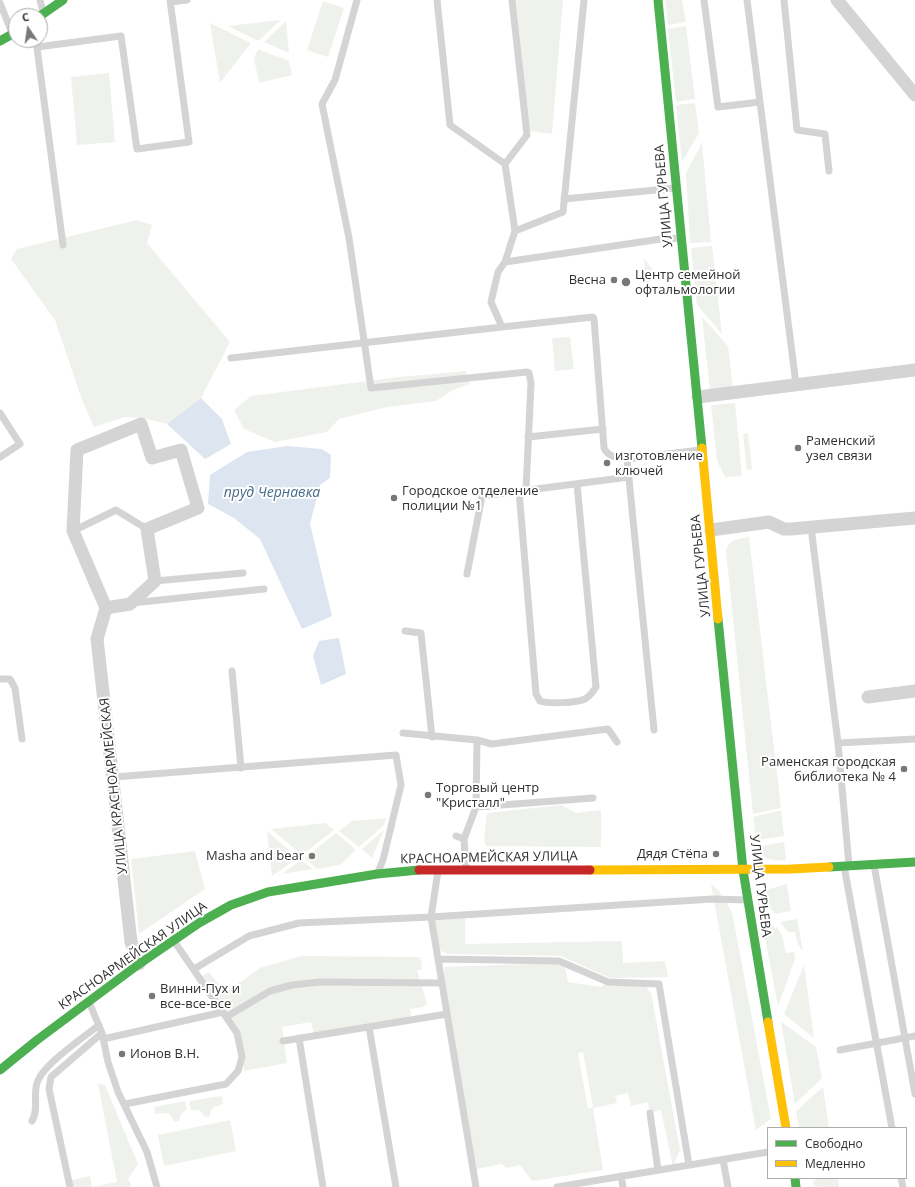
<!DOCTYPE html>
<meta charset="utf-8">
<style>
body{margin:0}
#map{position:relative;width:915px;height:1187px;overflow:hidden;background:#fff;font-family:"Open Sans",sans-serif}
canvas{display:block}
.legend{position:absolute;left:767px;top:1127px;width:140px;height:52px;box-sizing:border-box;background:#fff;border:1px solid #acacac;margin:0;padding:5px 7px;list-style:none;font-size:12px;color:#303030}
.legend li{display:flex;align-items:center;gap:8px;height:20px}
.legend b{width:20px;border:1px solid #acacac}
.north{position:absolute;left:8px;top:8px;width:40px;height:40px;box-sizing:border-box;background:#fff;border:1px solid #acacac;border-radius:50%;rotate:347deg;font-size:11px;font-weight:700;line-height:16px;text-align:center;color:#303030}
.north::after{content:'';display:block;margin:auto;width:14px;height:18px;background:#787878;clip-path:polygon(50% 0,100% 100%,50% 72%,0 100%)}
</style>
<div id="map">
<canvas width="915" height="1187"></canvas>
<ul class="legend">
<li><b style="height:5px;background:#4caf50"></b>Свободно</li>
<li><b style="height:5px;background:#ffc107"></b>Медленно</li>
</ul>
<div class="north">С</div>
</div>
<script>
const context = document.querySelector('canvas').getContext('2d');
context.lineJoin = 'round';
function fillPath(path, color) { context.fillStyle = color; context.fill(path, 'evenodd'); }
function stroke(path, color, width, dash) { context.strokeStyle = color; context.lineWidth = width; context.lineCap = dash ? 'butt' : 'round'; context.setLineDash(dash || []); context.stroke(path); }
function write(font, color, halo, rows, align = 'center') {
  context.font = font + ' "Open Sans",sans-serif'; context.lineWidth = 4; context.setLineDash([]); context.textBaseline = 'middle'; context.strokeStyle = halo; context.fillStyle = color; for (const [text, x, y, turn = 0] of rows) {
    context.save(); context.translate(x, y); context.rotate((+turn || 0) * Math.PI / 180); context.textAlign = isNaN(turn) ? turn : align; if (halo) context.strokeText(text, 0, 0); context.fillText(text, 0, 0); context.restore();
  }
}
fillPath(new Path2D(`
 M516,0h47l-11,134 -23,-3z
 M665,0h17l4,22 -18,3z
 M323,1l21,7 -16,49 -21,-7z
 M281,20l-23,21 -30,-15z
 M286,21l3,32 -25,-11z
 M210,23l41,20 -31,40z
 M686,26l9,73 -19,3 -8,-73z
 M258,49l31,12 3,14 -33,8 -5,-25z
 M109,73l6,69 -38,3 -6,-68z
 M695,103l4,30 -17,29 -6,-57z
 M702,143l9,99 -21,1 -4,-70z
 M137,220l15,5 -5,18 83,99 -29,56 -34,26 -25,-6 -17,-1 -31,10 -12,-27 -27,-80 -44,-61 6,-10z
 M712,246l10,88 -25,-29 -6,-57z
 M644,258l16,22 -14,2z
 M702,317l26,29 5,43 -23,1z
 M570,337l4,32 -19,2 -3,-33z
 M466,371l4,13 -17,6 -17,11 -49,6 -48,12 -12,13 -52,10 -31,-13 -10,-19 17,-14 148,-19z
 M735,403l7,73 -17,1 -8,-16 -6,-56z
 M748,433l4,36 -5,1 -4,-36z
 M749,537l32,271 -28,6 -27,-263c3,-12 12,-12 23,-14z
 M562,805l14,8 25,-3v37l-115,-1 -2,-5 3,-28z
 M781,810l3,26 -28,4 -3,-23z
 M387,818l-4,8 -24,21 -20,-16 13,-10z
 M325,823l9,7 -32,25 -31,-26z
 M384,830l-12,28 -10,-9z
 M267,831l31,27 -26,18z
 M336,833l20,17 -16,15 -23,4 -12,-11z
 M784,842l2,18c-12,1 -25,0 -29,-13z
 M195,851l10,38 -66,45 -8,-75z
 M301,860l12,9 -31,5z
 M711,884l8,7 13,21 39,207 -15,11z
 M787,884l4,27 -16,3 -13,-17 4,-7z
 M758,902l10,15 -2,1 9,10 2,-1 5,8 4,18 8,-1 1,7 -17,47z
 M465,915v29l157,-3 1,22 42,-2 3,16 -58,1 -49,-22 -113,-2 -11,-5 -6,-32z
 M797,919l6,32 -5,-6 -3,-13h-7l-8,-10z
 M301,956l119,1 2,7 -1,6h-4l10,34 -4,3 -13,2 2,11 -98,16 -3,-14 -29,5 5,36 -43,8 -3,-25 -41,-69 9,-5 16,21 35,-25z
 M531,964h26l8,3 3,15 33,5 7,-5 35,1 8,10 29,157 -7,17 -12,-57 -11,3 -2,-11 -17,4 -3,-13 -13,3 2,7 -24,5 10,62 -71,11 -12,-16 -14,3 -5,-4 -25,5 -32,-196 1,-6zM583,1052l10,55 -5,2 -10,-56z
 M804,965l10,73 -30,-24z
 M781,1022l35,25 6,31 -27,26z
 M98,1084l7,1 33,79 -10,15 4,8h-62l-1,-6 21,-5 2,11 25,-5z
 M823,1087l6,41h-30l-3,-17z
 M222,1096l1,8 -11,4 -3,9h-4l-6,-7h-8l-2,-9z
 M185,1101l2,8 -6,5 -2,7 -5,1 -4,-8 -4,-1 -11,1 -1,-7z
 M230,1120l6,31 -72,15 -6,-31z
 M817,1178h21l1,9h-21l-6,-4z`), '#eff2ec');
fillPath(new Path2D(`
 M201,398l21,21 9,25 -26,15 -38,-35z
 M287,446l35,3 9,6 -1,23 -10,7 -10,39 22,92 -30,13 -42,-90 -26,-21 -26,-14 2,-29 37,-23z
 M339,638l7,36 -25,11 -8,-29 6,-15z`), '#dde6f0');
stroke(new Path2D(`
 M40,0l3,12
 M357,0l-22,80 -13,24 27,134 22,150 156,-16 2,1 2,10 -5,107
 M437,0l13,125 55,39 10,67 -10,31 -7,10 -7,30 11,25 91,-10 1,2 10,129c4,9 14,10 23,11l73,-9
 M704,0l14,107 42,-5
 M747,0l49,384
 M784,0l13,130 28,4 4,37
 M171,2l16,-2
 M0,3l12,30
 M36,40l27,205
 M37,47l84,-11 16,113 52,-7 -19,-142
 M505,164l22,-29 -15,-135
 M564,199l112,-11
 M515,231l48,-19 21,-212
 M505,262l156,-23 20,-1
 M231,358l271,-31
 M0,413l20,31 -20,13
 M528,437l75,-8
 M627,459l27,271
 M519,491l17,203 4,7c8,3 36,2 45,-2 5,-3 8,-7 11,-12l-19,-203
 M811,527l27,216 77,-4
 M73,531l43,-21 31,19
 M467,574l15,-78 147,-19
 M155,581l88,-8
 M132,603l132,-14
 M405,631l16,2 11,104
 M232,671l9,97
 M0,679h10l5,9 7,51
 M403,733l74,7 15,4 116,-15 9,13
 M838,743l11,122
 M114,777l282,-22 5,30 -18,75 -5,12
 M476,807l117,-9
 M456,836l8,3
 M874,865l41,229
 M844,866l48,262
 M466,869l-2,-30 12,-32 1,-67
 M438,871l-7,46 45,270
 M438,959l121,2 49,21 51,2 30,181
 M194,969l55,-33 50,-13 132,-6 281,-18 35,1
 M89,1002l13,31 6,29 10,30 29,60 10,35
 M226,1017l44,-26 22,-6 27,-3 123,1
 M369,1027l27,160
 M299,1038l24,149
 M103,1039l120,-27
 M283,1041l164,-27
 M840,1050l75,-14
 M125,1104l101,-20 12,-13 4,-14 -5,-24 -63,-92
 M650,1113l8,57
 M32,1121c7,-11 1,-25 5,-38 5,-18 46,-45 62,-58
 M723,1160l5,27
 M621,1176l2,11
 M901,1178l2,9
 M70,1187l-21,-98 2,-12 51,-44
 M557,1187l211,-35`), '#d4d4d4', 7);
stroke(new Path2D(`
 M837,0l78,95
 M698,397l217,-27
 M711,530l58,-8 15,7h7l124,-11
 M106,608l-33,-77 4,-81 64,-26 11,34 29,-8 17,58 -51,21 8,52 -25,23 -24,4 -9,31 34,303 8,22
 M868,697l47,-6`), '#d4d4d4', 13);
stroke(new Path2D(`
 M658,0l44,448
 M40,16l23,-16
 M0,41l16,-9
 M718,619l25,251 25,152
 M829,867l86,-5
 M0,1070l37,-30 102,-76 60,-41 32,-18 37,-13 109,-18 42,-4
 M795,1178l1,9`), '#4caf50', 9);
stroke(new Path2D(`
 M702,448l16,171
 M590,870l201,-1 38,-2
 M768,1022l18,106`), '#ffc107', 9);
stroke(new Path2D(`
 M419,870h171`), '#c62828', 9);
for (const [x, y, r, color] of [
 [614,280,4,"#787878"],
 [626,282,5,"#787878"],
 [798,448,4,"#787878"],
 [607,463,4,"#787878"],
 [394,498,4,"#787878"],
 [904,769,4,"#787878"],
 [428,795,4,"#787878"],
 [716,854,4,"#787878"],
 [312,856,4,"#787878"],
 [152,996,4,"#787878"],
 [122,1054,4,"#787878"]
]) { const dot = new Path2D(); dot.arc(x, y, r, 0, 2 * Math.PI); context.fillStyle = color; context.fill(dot); stroke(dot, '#fff', 1.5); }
write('13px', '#303030', '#fff', [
 ["УЛИЦА ГУРЬЕВА",664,196,-95],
 ["УЛИЦА ГУРЬЕВА",701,566,-96],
 ["УЛИЦА КРАСНОАРМЕЙСКАЯ",114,786,-96],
 ["КРАСНОАРМЕЙСКАЯ УЛИЦА",489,858,-1],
 ["УЛИЦА ГУРЬЕВА",760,886,83],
 ["КРАСНОАРМЕЙСКАЯ УЛИЦА",133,956,-35]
]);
write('13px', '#303030', '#fff', [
 ["Центр семейной",635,275],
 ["офтальмологии",635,290],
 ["Весна",606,280,"right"],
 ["Раменский",806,441],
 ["узел связи",806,456],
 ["изготовление",615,456],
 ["ключей",615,471],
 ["Городское отделение",402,491],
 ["полиции №1",402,506],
 ["Раменская городская",896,762,"right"],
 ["библиотека № 4",896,777,"right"],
 ["Торговый центр",436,788],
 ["\"Кристалл\"",436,803],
 ["Дядя Стёпа",708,854,"right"],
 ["Masha and bear",304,856,"right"],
 ["Винни-Пух и",160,989],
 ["все-все-все",160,1004],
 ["Ионов В.Н.",130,1054]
], 'left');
write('italic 14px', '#466a89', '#fff', [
 ["пруд Чернавка",272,493]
]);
</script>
